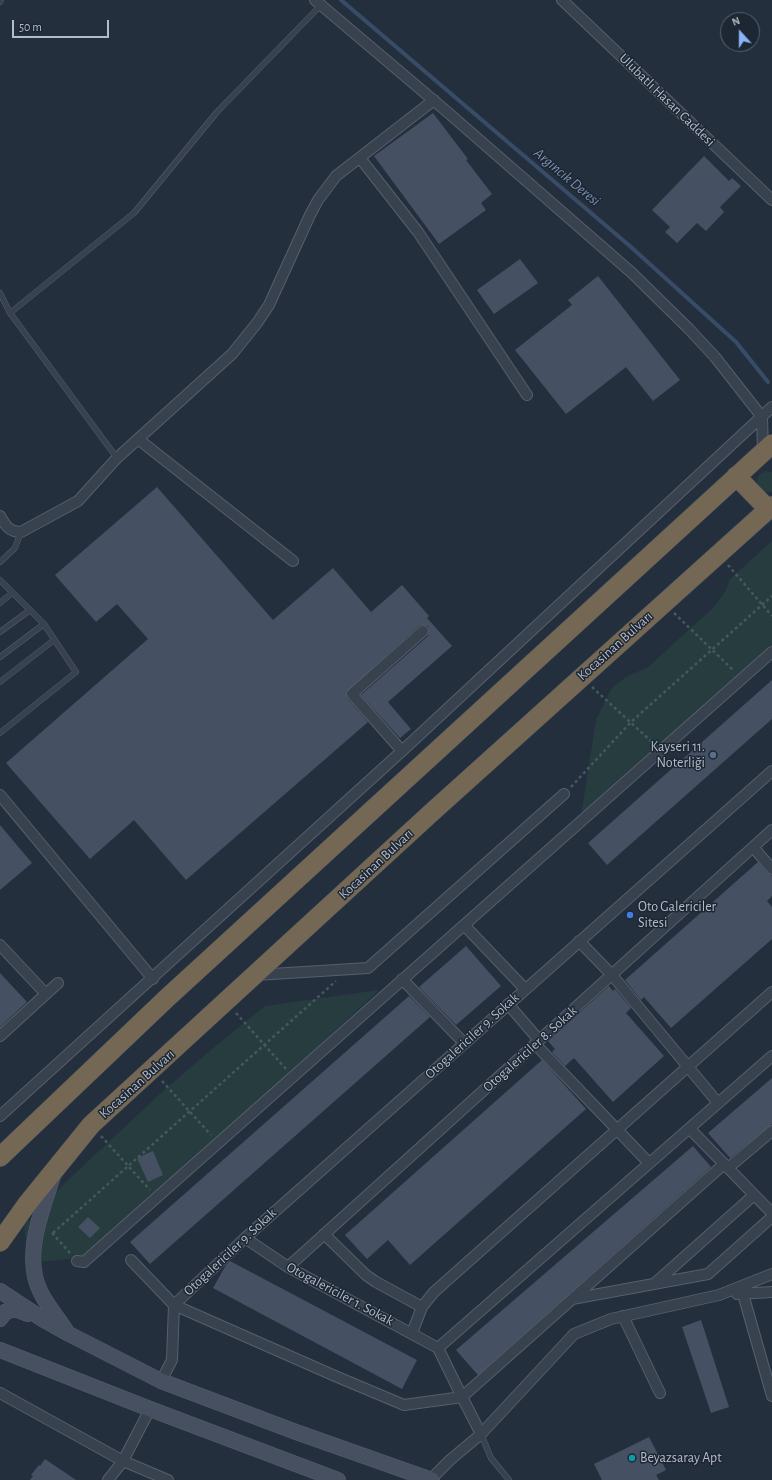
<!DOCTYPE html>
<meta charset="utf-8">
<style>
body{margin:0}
#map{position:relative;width:772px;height:1480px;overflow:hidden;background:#242f3e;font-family:"Alegreya Sans",sans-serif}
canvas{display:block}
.north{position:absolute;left:720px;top:12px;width:40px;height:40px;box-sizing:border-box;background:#1d2633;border:1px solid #59626f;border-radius:50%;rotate:339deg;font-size:11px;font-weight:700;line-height:16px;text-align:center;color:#b4bcc9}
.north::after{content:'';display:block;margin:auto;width:14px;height:18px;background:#8ab4f8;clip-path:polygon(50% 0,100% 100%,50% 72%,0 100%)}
.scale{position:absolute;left:12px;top:20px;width:97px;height:18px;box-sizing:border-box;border:2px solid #b4bcc9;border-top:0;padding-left:5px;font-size:12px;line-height:14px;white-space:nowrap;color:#b4bcc9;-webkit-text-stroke:3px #1d2633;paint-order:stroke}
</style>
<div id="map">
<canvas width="772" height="1480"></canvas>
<div class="north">N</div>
<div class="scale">50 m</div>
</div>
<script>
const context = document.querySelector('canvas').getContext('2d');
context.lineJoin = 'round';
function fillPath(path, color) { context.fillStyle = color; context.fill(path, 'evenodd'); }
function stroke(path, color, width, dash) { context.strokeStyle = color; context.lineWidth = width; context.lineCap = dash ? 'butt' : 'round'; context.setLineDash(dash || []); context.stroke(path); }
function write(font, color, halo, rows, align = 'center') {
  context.font = font + ' "Alegreya Sans",sans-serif'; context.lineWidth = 3; context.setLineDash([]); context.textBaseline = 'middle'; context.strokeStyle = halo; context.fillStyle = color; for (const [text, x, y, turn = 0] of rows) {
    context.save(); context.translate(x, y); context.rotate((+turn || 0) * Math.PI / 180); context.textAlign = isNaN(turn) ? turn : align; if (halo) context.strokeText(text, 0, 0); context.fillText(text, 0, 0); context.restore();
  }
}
fillPath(new Path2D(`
 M766,471l6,1v20c-12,2 -19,-8 -12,-18z
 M772,541v107l-192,174 16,-102 14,-29 4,-5 12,-9 22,-10 65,-59 12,-16 5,-13z
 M379,990l-129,120 -162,147 -60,6 -4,-38 45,-46 92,-86 51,-44 53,-43z`), '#263c3f');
stroke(new Path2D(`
 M341,0l290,247 105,95 32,40`), '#394c67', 4);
fillPath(new Path2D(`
 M433,113l35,46 -2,1 26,34 -11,9 5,7 -47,34 -65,-88z
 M704,156l25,25 3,-3 9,8 -21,21 4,5 -18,19 -9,-8 -20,20 -12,-11 5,-5 -18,-17z
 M520,259l18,24 -44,31 -17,-24z
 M598,276l82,104 -27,21 -27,-34 -60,47 -51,-64 57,-45 -4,-5z
 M157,487l116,133 60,-52 38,44 31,-27 27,31 -2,2 25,28 -64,56 23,27 -11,9 -39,-43 67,-59 1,-6 -1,-4 -6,-1 -3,1 -73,66 1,6 21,24 -182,158 -52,-60 -44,39 -84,-96 142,-124 -31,-35 -21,18 -41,-47z
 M772,680v39l-165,146 -19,-22z
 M0,825l32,38 -32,27z
 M758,862l9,11 5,3v20l-5,5 5,6v32l-101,89 -27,-31 -3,3 -16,-20z
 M466,946l35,40 -45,39 -37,-38z
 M0,973l27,29 -27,25z
 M609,986l4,5 2,-2 16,19 -5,5 38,43 -51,46 -39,-44 -9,8 -13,-14 3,-3 -7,-8z
 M409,996l21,21 -280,247 -20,-22z
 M542,1060l44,49 -176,156 -22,-25 -21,19 -22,-24z
 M772,1078v46l-42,34 -22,-25z
 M693,1146l18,21 -233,208 -22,-25z
 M153,1151l10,24 -15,7 -11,-24z
 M88,1217l12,11 -10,10 -12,-11z
 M230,1261l187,99 -15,29 -189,-101 13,-23z
 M701,1320l28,87 -18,6 -29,-86z
 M649,1437l17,33 -10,5 3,5h-57l-8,-16z
 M45,1459l31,21h-46l3,-4 -2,-1 8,-10 1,1z`), '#455162');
const lane = new Path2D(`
 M0,2l1,-2
 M0,293l10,20 107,145
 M10,313l124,-100 83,-101 104,-107
 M0,562l15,-14 6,-16
 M0,580l44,44 32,48 -76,61
 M0,603l12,-10
 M0,632l30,-22
 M0,657l44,-33
 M0,682l54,-42
 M481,1434l10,24 18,22`);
const street = new Path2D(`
 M315,0l130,110 187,163 57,56 26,28 47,60 1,35
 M562,0l210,200
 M360,158l58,74 109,163
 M138,439l155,122
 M0,516c5,9 9,16 21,16l57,-31 39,-43 115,-104 25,-31 12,-18 41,-90 8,-15 18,-24 98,-76
 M402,751l-50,-57 71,-63
 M0,795l153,184
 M753,847l19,22
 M464,925l61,64
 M579,941l33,34 106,128
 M0,945l46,49
 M256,975l112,-7 196,-174
 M402,979l62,64
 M508,1004l31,36
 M0,1036l58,-53
 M535,1044l114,119
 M0,1116l402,-365 370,-344
 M690,1129l82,84
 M728,1168l44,-37
 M324,1234l42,41 10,7 46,25
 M245,1238l43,29 150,81
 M131,1260l43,45 161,71 69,29 58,-8 262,-233
 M77,1261l7,1 688,-610
 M288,1267l484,-437
 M654,1284l100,-89
 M737,1294l35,-2
 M743,1294l29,102
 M572,1299l136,-25 64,-57
 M623,1316l37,77
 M412,1333l10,-26 12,-15 338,-300
 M438,1348l334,-292
 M438,1348l24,49 19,37
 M161,1381l11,-21 2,-55 71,-67 527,-467
 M0,1393l123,68 45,19
 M108,1480l15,-19 27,-52
 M430,1480l20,-20 31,-26 93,-100 37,-15 108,-24 53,-21`);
const secondary = new Path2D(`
 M53,1176c-11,35 -31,81 -12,117 7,14 18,26 26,39
 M0,1291l44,29 25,14 92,47 135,51 136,48
 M0,1319l5,-7 10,-3 13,5
 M0,1350l150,59 188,71`);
const highway = new Path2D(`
 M736,476l32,33
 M0,1157l167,-159 605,-554
 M0,1242l27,-38 64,-79 340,-312 341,-307`);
stroke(lane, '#565f6c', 6);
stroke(street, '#565f6c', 12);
stroke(secondary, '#565f6c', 16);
stroke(highway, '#434c59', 20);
stroke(new Path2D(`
 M728,565l44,51
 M674,613l60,58
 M592,687l61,56
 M571,787l60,-65 141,-126
 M236,1013l50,56
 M162,1081l49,54
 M101,1136l49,54
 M52,1233l18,20
 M53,1233l283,-252`), '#44595c', 2.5, [3, 3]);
stroke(lane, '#38414e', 5);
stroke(street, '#38414e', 10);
stroke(secondary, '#465061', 15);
stroke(highway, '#746855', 19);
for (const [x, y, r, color] of [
 [713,755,4,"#5c6f8a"],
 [630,915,4,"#3f7fe0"],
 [632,1458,4,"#0f9aa8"]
]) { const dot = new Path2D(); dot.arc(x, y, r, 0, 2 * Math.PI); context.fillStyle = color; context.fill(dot); stroke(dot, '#1d2633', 1.5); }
write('14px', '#b4bcc9', '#1d2633', [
 ["Ulubatlı Hasan Caddesi",667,100,44],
 ["Kocasinan Bulvarı",615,646,-42],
 ["Kocasinan Bulvarı",376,864,-43],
 ["Otogalericiler 9. Sokak",472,1036,-42],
 ["Otogalericiler 8. Sokak",530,1049,-42],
 ["Kocasinan Bulvarı",137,1084,-42],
 ["Otogalericiler 9. Sokak",230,1252,-43],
 ["Otogalericiler 1. Sokak",340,1294,28]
]);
write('14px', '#b4bcc9', '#1d2633', [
 ["Kayseri 11.",705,747,"right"],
 ["Noterliği",705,763,"right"],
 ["Oto Galericiler",638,907],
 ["Sitesi",638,923],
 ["Beyazsaray Apt",640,1458]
], 'left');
write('italic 15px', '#7c92b1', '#1d2633', [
 ["Argıncık Deresi",567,177,40]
]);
</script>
